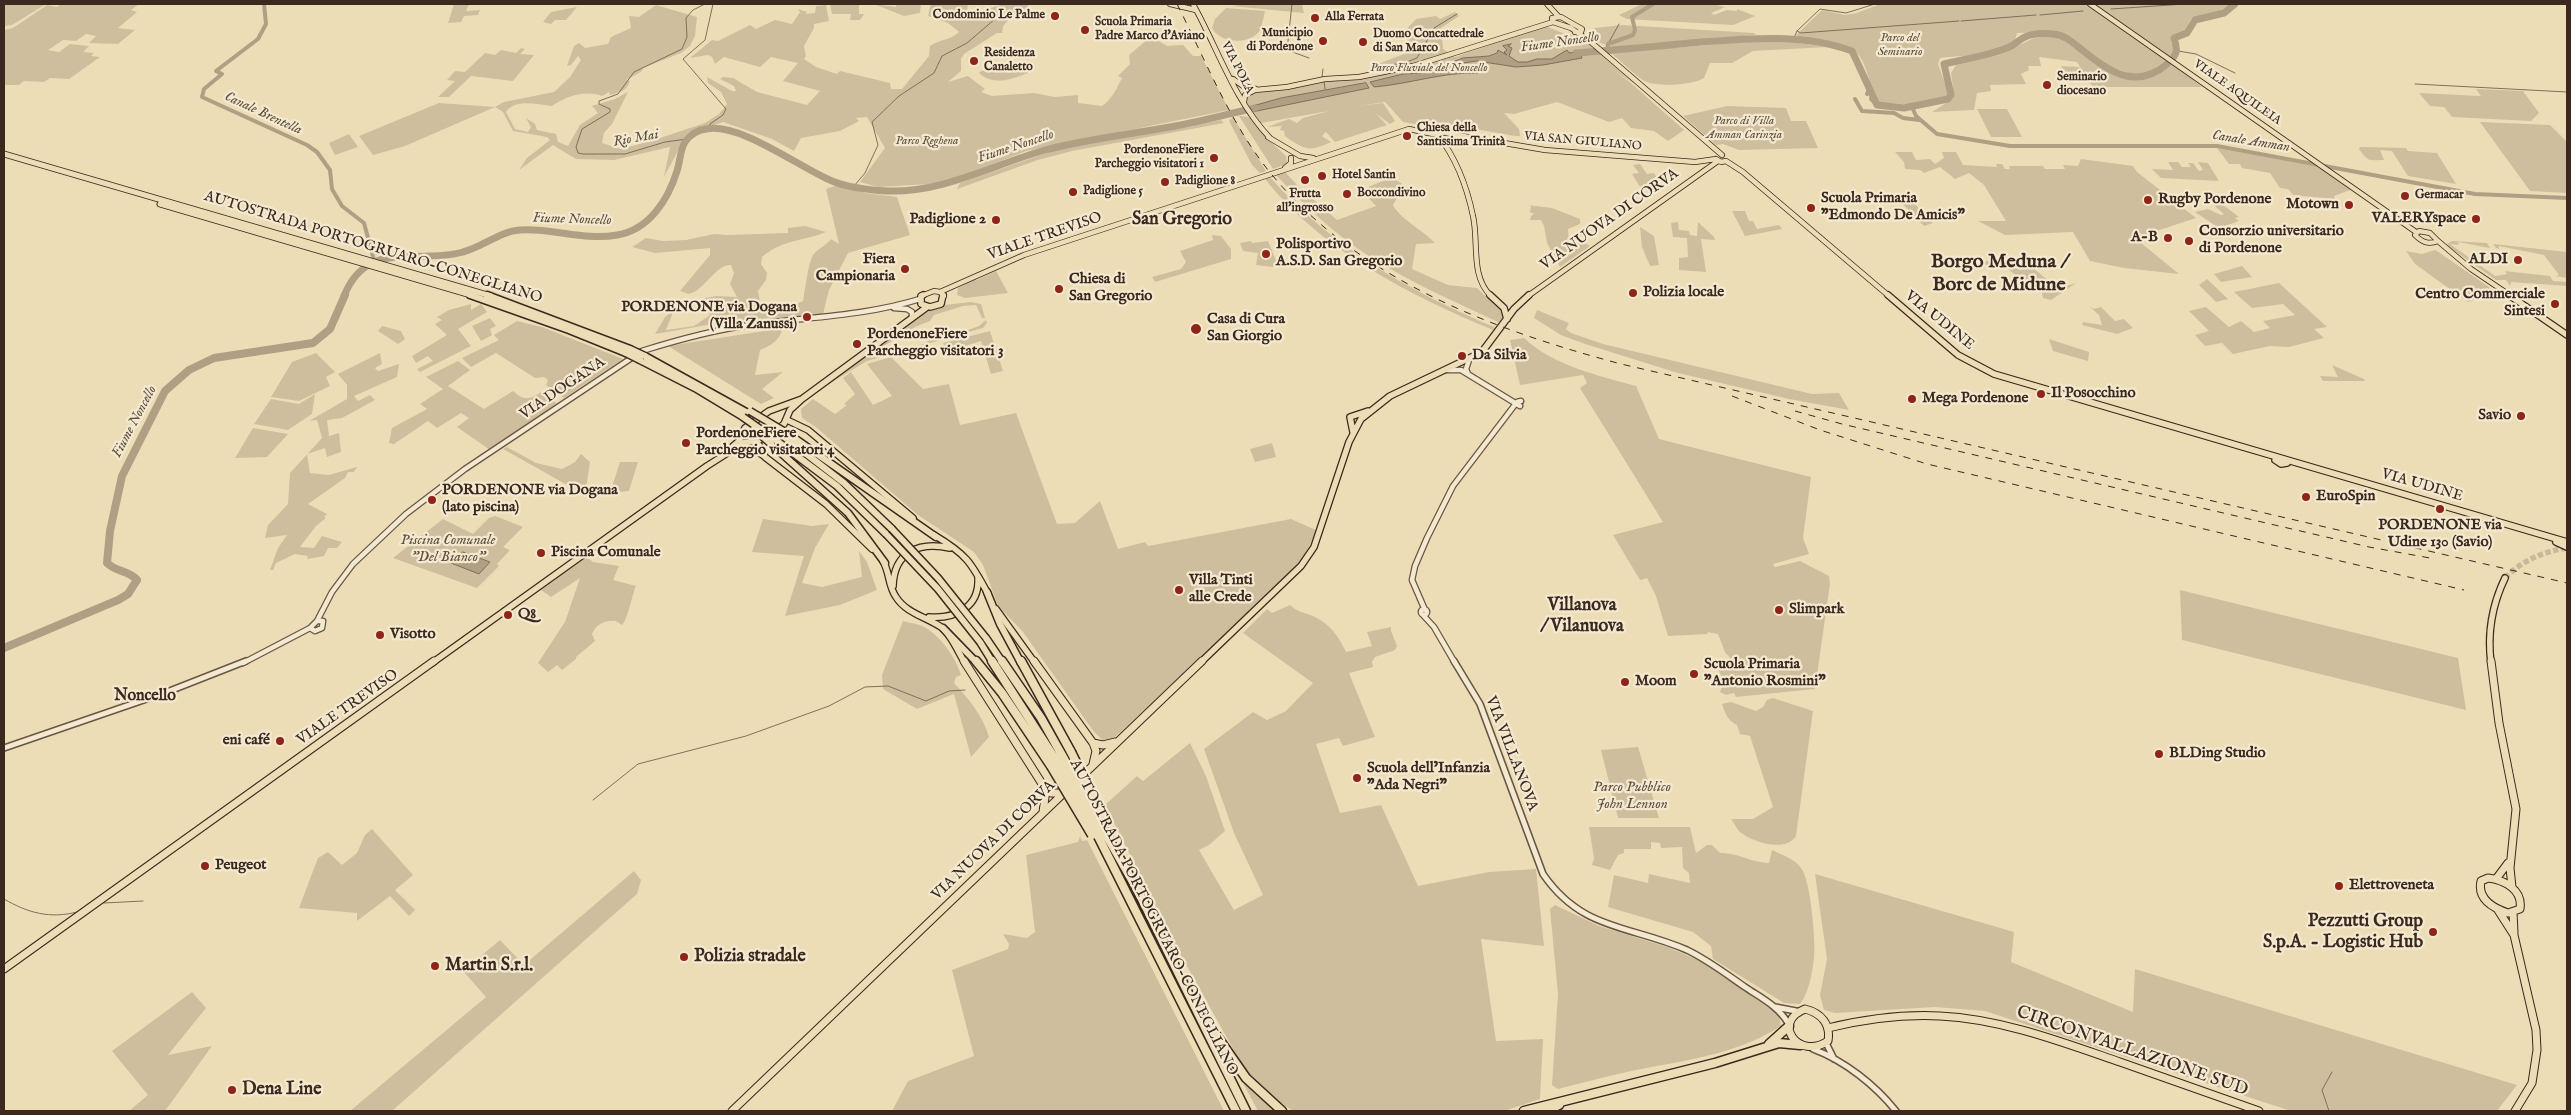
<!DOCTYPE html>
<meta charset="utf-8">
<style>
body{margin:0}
#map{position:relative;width:2571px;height:1115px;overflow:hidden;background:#edddb7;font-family:"IM FELL English",serif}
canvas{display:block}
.frame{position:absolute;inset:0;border:5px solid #3b281e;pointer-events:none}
</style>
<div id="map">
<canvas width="2571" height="1115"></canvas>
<div class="frame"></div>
</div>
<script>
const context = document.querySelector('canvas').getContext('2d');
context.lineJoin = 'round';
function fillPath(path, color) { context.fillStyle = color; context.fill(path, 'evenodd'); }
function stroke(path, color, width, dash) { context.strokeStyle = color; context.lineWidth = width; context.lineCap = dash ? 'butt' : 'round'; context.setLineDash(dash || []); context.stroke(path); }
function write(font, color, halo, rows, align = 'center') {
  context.font = font + ' "IM FELL English",serif'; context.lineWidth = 4.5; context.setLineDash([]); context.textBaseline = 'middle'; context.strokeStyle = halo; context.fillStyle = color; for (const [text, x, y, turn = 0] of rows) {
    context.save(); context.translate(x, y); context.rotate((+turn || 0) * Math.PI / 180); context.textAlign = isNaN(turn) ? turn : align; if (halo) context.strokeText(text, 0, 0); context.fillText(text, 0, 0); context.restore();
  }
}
fillPath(new Path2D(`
 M4,4h42l-34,21 -7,1z
 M61,4h78l-8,6 6,2 -19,16 17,2 -17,14 -29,-1 7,-7 -10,-2 -10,7 -13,-1 -15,10 11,2 11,-8 19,2 -6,6 11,1 -3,3 9,1 -31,22 -19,-1 -6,4 -20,-1 -5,4h-15v-55l9,-2 34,-23 10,2z
 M454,4h15l-3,7 14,-1 -2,5 -14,1 -3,6 -13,1z
 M830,4h44l-15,1v9h5l-4,6h-10l1,-6h-19z
 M874,4l22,3v-3h25l-1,9 -16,3z
 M931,4h37l-1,6 11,2 26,-8h25l-2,4 6,10h-23l-7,8 -1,7h-5l-33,21 -3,5v12l-13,11 20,-6 17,13 -4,3 11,4 42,-3 21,4 23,-2v8l24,3c10,-7 15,-18 20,-28l-4,-2 12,-12 -1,-9 19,-16 5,-1 14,8 16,-1 10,11h8l28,54 -203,41 -71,28 -25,5 -52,3 -18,-5 25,-34 -18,-31 -11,1 3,3 -19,10 -39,7 -7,13 -22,-12 -49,-17 -36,12 -23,43 6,-30 -56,13 -38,-1 -23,-14 -34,25 8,-12 23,-18 -3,-3 -34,-6 -10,-19 -8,-5 -90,39 -32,9 -14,-19 80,-33 56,4 9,-5 50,-10 16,-15 11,-17 -3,-4 -7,9 -4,1 7,-20 5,-3 6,5 23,-4 3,-7 20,-9 -2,-12 10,1 17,-12 41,12 -2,19 -5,10 -9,7 -38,15 -2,4 -15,8 4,1c-3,10 -10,11 -20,14l-1,-3 -7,4c-18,-6 -35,0 -50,10 -15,-1 -36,-8 -46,6l9,17 13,3 3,-5 -5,-9 9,6 2,6 19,4 2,8 10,4 12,-21 18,-12 -6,-7 23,-7 13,-7 -16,32 -8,9 -2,10 19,6 30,-8 54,-18 14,-9 8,-10 -6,-12 -13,-9 -1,-6 25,14h4l-2,-5 -14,-7 3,-2 10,1 24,14 50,13 13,-14 -37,-10 15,-18 -27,-6 -11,10 -36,-10 -9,7 -3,-7 -4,-2 -18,3 22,-18 6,1 32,-16 6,4 19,-9 17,4 8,-12 -2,-3 9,3 -1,2 9,-1 1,-7 10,-1 3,16 -15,3v4l-10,18 2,10 -2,3 12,8 21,7 3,-3 50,12 1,6h11l27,-33 1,-10c10,-7 19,-5 29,-14l-11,-9 -20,-7z
 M1248,4h54l2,9 -73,-7z
 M1642,4h70l13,3 -14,6 3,2 13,-5 10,1v-2l18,7 -22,9 -106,-6 -8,-4z
 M1880,4h351l-16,10 -24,5 -7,13 -12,6 -1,4 5,9 -2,3 -27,20h-16l-29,-10 -36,-29 -12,-3 -37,1 -2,7c-14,17 -55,15 -75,18l-2,6 11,30c-12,15 -53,9 -70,9 -11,-15 -10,-38 -23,-51 -14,-16 -44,-5 -60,-17l26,-25 23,5 12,-2z
 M577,7l-11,13h-11l-4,4 -8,-2 8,-10z
 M1226,8l39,3c-1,5 -4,20 -7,22 -12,12 -38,10 -46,-5l3,-9z
 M1455,12l4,4 -21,14 4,6 1,13 12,8 90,-31 20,8v3l7,3 -3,-6 22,12 43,38 -21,-14 19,14 52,46 -16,11 -14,-10 -23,-3 -9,-10 -13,4 -52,-20 -43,12 -10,-1 15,16 1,7h-5l-92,-16 -3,5 -17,-3 -18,-20 -27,4 25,-3 12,18 -5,3 -15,-11 12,12 -52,17 -9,-10 -4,4 9,6c-22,11 -28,7 -46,-6l-1,-5 -4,-1 2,-4 -15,1 22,-8 8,4 6,-5 26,-7 -68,12 -15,-21v-6l7,-4 64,-11 50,-3 3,-11 39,-15 4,-8 -12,-9 15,-16 20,-3 4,3z
 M1622,25l132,8 2,2 -144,12 -14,-5 -8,-8 5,-6z
 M2054,35c14,3 22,12 32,21 16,14 46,28 66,21 9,-3 13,-9 19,-14l31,24h-108l-7,-7 -32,-9h8l-2,-5 18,1 3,3 -5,-8 -38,-5 2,9h-13l1,4 -8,4 5,10 -36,1 1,6 -14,2 -3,17 -42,2 17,-11 4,-13 -2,-15 5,-8 43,-10 35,-17z
 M1745,42h48l34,5 -74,4 -21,12h-22l-6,15c-11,7 -44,9 -57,4 -9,-3 -27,-22 -36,-29z
 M521,48l4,1 -5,5 14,1 -21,26 -42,-5 -22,21h-11l17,-16 -8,-1 8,-9 10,1 20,-19 10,2 6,-5 15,3z
 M992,68h7l7,4 20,-1 2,2c-16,6 -33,13 -48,1l-1,-2z
 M2476,89l47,2 16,22 -8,8 -79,-4 -8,-10 -14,-1 -11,-13 62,3z
 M1727,106l59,2 5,13h15l12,27 -79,2 -16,-6 -7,1 -33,-29z
 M1977,109h30l15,28h-31z
 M1239,116l10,1 12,16 25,23 1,8 -14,5z
 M1233,117l33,54 -6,2 -8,-8 -23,-44z
 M1221,120l3,3 -152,28 -34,9 -81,29 3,-6 98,-34z
 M2480,122l70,3 17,17v51l-37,-2z
 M349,134l9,13 -23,8 -6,-12z
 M2360,147l46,1 2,3 29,2 19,31 -48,-8 -16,-25 -12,-1 4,10c-15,0 -15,3 -25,-11z
 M2217,148l104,19 32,22 -19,7 1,3 -42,-4 -5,-6 -8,-1 -10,-15 -28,-5 -2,-4h-11z
 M1895,152h17l4,8 14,-1 5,5 9,-6 -2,-6h14l7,13 34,2 -1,-3h6l3,5h5l-1,-3h34l2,3h20l-2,-4 15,1 3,-7 52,7 4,6 59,46 -61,20 44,36 -55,-6 -34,-7 -17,-29 -68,3 -27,-14h28l-22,-36 -15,-12 -14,6 -15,-12 -16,6 -4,-3 -15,-1 -1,-7z
 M2168,162h10l4,5h9l-3,-4h5l6,8 4,-1 -5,-8 10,1 11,18 -58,-3 -9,-9 21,1z
 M1640,164l7,10 7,-1 8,13 -20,4 -10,-16 7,-1 -6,-8z
 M1285,172l14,15 38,33 39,-14 -15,-16 31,-13 13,9 -3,9 -5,3 -4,7c7,14 30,25 42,38l-19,1 -4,25 36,16 29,3 23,22 3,7 -5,5c-43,-20 -86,-39 -126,-64 -36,-22 -68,-53 -96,-83z
 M1270,177c61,70 139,114 224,150l-1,3c-84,-35 -171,-79 -228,-151z
 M837,185l28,8 32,4 13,38 -62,18 -19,37 -6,24 -98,8 -70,12 10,-17 9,-7 -8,20 28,-4 16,-11 -3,-5 -2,-12 12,-2 20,1 -7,-13 4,-11 -3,-8c-15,-1 -26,25 -42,29l-9,-3 30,-36v-7l-55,5 -23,-6 14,-9 17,3 23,-1 28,-6 14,1 60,-2v-5l17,-2 21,6c-24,10 -43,7 -64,25l-1,7 6,9 -1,7 -8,11 2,11 18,10 25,-11c2,-10 5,-37 10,-46 4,-6 13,-9 18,-16l8,5 -13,-55z
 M1906,196l16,15 -2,2 13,10 -9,3 -26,-27z
 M2214,198l25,19 -4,1 4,3 -20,7 -24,-16 13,-3 13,6 3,-1 -14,-12 2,-1 -2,-2z
 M1527,205l25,3 28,11v5l-12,5 1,13 15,1 6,3 -30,21 -13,-24 -3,-17 -3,-6h-11l1,-4 3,-2 -4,-2 1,-6z
 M1732,211h13l4,10h4l4,8 22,-4 3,4 -37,7z
 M1678,222l1,8 10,1 1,4 7,1 1,-14 16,15 1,3 -14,-1 5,33 -27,-2v-12l9,-1 -1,-19 -14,-1 -2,-14z
 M1640,227l14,9 5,29 -9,1 -8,-19z
 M1212,235l9,1 10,13v10l-76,23 -3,-5 29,-8 5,-7 -6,-11 33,-11z
 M1251,241l1,2 16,-2 8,20 -3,6 -17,-2 2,-12 -15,-2 -3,-8z
 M2452,241l35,2 3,5 -32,-6 1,3 -9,-1 45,32 12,-2 -2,-3 45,5 3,5 14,1v4l-56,-4 -1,4 -4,-6h-10l-47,-33 -2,-3z
 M2493,244l74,8v26l-11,-2 3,-1 -15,-20 -45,-9v3l-3,-1z
 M2435,250l5,3 56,39 -28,10 -53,-38 -9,-13 16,3z
 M1991,258l24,5 10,-1 11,4 -2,3c16,12 21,22 42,14l-25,17 -8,-2 -1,-6 -21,-3 -6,-14 -9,-8 -5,1 -5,-5 -10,2 -3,-3 9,-2z
 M2242,266l10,11 -31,5 -7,-8z
 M996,271l12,22 -43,5 -8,-3 1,-7 17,-9 2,1z
 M2207,279l21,20 -12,3 -17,-17z
 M2279,283l48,44 -13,2 10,9 -35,9 -19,-1 -37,8 -11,-11 -17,3 -10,-11 14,-4 -20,-20 17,-4 23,20 12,-6 13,11 16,-4 -7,-7 32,-6 -12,-11 -31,4 -18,-16z
 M971,302l10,2 4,14h-3l-6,-13 -13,1 -29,9 -4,6 -15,6 -31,19 -2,5h18l24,-7 7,-5 18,-2 30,-11 7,-6 1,3 -4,5 -116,33 -55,33 117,-84 15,-5z
 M471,304v6l10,-6 6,8 -29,17 13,17 -51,26 -3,-3 16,-8 -5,-5 -12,7 -4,-7 35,-21 -12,-11 7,-4 -5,-3 12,-7z
 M2089,306l5,3 7,-2 14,14 9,-2 9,9 -16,6 -35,-9 1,-3 19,3 -3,-10z
 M1537,310l32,13 -3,6 5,4 32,11 209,50 27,-1 10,17 -60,-11 -111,-26 -93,-29 -24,-9 -27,-17z
 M490,318l6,8 -6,3 2,6 -11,6 -9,-15z
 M517,321l25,6 81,32 -59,39 -18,-13 2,-5 -4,-3 -9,1 -39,-25 -25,14 -9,-9 37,-18 -5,-5z
 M382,326l19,5 4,8 -7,5 -20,-13z
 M783,328c-4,13 -11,17 -23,22l-5,25 28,-3 -21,17 12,9 -13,6 -93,-58z
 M990,331l13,40 -12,3 -10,-33 -35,11 -3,-9z
 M1524,338c30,28 73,37 112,48l23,53 152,38 -8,61 6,16 -36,10 2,3 25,-6 29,15 1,8 -15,105 -79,8 -2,-4 -8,2 -6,-3 3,-8 6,-4h-6l-7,-16 15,-5 -6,-7 -7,-18 -11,-2 1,2 -40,2 -12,-40 -9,-18 -7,2 -27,-45 50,-13 -83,-134 7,-5 -4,-8 -63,10 -10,-45z
 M2049,339l40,13 -1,9 -35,-10z
 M316,353l19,19 -9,5 4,9 -31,15 -28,-4 21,-35z
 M380,353l2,11 -7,4 3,3 21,-7 -2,13 -43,19 4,5 12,-6 5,5 -33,18 -15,2 2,16 10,-3 2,19 -14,5 -2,-9 -18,6 3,19 19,2 28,-8 -3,5h-6l-3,6 -37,26 19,10 -3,3 2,1 -10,8 -16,21 14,1 8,-12 20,6 -5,6h-9l-4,8 -17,3 1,-3 -13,-2 -19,9 -3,7h-3l8,-22 9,-13 -22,3 3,-13 20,-21 2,-31 32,-35 -5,-18 -8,1 38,-22v-14l-9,-11z
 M891,357l32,32 26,-5 11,41 56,-12 41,111 18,-1 25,-22 18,48 27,-7 3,4 143,-27 25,11c-14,43 -58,73 -90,103 -35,32 -69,65 -104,98l-11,9 -7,1 -10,-9 -71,-100 -25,-26 -15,-41 -9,-13 -56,-37 -101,-87 -15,-10 -1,-9 12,-10 22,15 12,-9 -3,-1 11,-10 -12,-16 8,-6 22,33 19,-9 -25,-32z
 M458,361l12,9 -22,16 36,23 29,-18c12,11 18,8 30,0l15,14 -68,45 -33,-23 12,-9 -8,-5 -24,15 -9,-7 -34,23 -5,-1 3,-15 35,-19 -7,-5 23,-15 -17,-12z
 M2332,365l32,14 1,2h-42l-3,-5 18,1z
 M315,394l-3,20 -24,16 -34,-6 17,-25 28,5z
 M253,428l35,6 -21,23 -32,1z
 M1272,443l4,14 -21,5 -5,-13z
 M507,447l29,16 26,6 13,-7 6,-8 9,8 -5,33 -82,-46z
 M620,462h18l-9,29 -19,2z
 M495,516l28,11 -20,20 7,3 -13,14 2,2 -22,22 -84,-30 50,-39 30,15 16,-16z
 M763,519l49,7 17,-2 -14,24 -13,35 20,4 40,-10 -3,-26 8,11 10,28 -37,15 -55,11 19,-60 -52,-4z
 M587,557l6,5 26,4 -6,14 23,6c-4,9 -8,33 -14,39l-6,-4c-10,-1 -20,3 -24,13l3,7 -19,16v2l-14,11 -5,-5 -9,7 -10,-9 27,-41 15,-44 -29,19 -10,-7z
 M2180,590l278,68 8,52 -284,-70z
 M1290,605c8,8 15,7 25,12 15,7 24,20 31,35l26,-6 -5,-14 24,-5v4l6,15 -2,4 -20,7 -3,5 1,5 -24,6 26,64 -32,9 -4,-8 -23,6 24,69 41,-8 37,81 71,-14 47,-3 8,77 -63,-7 15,102 47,-2 -3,60 -36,12h-211l-24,-16 -23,-23 -68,-122 -73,-145 32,-29 6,5 47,-38 16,33 19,55 -16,14 -10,5 35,60 29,-15 -29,-62 -30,-84 49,-37 14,8 19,-9 27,-28 -70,-50 24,-24 5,4z
 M903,621c7,2 17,3 23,7 15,9 30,30 35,47l-5,2 -2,6c15,16 29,33 35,54l-18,20 -17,-63 -37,15 -34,-20 -1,-14z
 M1773,698l40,13 -17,125c-10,17 -44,6 -56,-4 -3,-2 -6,-10 -9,-13h22l20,-12 -23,-71 -10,-2 -3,-9c-9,-4 -12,-12 -15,-21l9,-2 25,9 7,-4 4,-7z
 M1638,747l21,71h-41l-17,-68z
 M1589,827h101l6,26 11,-8h5l8,8c20,0 29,9 49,10l3,-13c10,5 23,9 29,18 10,12 15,76 13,91 -2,14 -5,34 -14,45l-16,-1 -71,-44 -2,-13 -18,-14 -85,-25 6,-32 34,8 1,-9 41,9 -1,-10 -6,-5 -1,-21 -21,1 -1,-5 -9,-1v7h-27v4l-6,2 -8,15 -18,-5 2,-7z
 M372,829l41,46 -18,15 20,20 -6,6 -19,-20 -33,25v-8l-58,-5 19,-50 10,-6 14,13 15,-12 8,-18z
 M1080,836l2,5 5,-1 137,271h-332l16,-30 66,-25 -22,-86 56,-21 1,-5 -6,-10 24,4 8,-6 -9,-77 52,-13z
 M634,871l7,9 -4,14 -245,217h-42l136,-114 -23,-26 37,-31 24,25z
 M1815,874l199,58 -3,30 122,50 2,-43 382,116 -20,26h-206l-306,-100 -50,-4 -100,6 -11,-3 -4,-15 7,-36z
 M1555,905l44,21 68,21 36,15 76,53 2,11c-39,25 -84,33 -130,41 -31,6 -62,14 -93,22l-6,-4 6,-91 -8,-85z
 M192,992l14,16 -38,47 44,-9 -47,65h-36l19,-16 -36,-44z
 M1242,1081l33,30h-17z`), '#cfbe9d');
const water = new Path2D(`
 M1511,44l-3,2 4,2 -3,8 9,6h9l10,-3h15l15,-9 2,3 16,-2 4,3 -8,2 1,2 -39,7 -27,2 -39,-6 -14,2 -9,4 24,6c-36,-1 -68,11 -104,14l-4,-5 33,-8 20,-1 40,-15 26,-2 8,-3 1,-3 9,5 -3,-3 3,-2 -4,-4z
 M1366,83l3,5 -117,24 -3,-5 32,-9z
 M463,552l27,10 -11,12 -28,-11z`);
fillPath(water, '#b09f83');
stroke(water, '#816f5b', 1);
stroke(new Path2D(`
 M1292,4l-5,46 22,8
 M2111,9l74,-5
 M2040,15l43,-4
 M1961,21l75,-6
 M1797,31l4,2 158,-12
 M1793,40l4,-9 23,-22 26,4 29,-9
 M1608,44l11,-20
 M2178,51l18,3 39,19
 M1371,72l4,-5 29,-4 13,-5 17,-30 23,-14
 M1322,77l1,-8
 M1324,81l1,8
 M2415,84l152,8
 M710,128v-4l13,-9 3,-6 -43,-50 22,-19 8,-36
 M687,139l-22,3 -40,12h-42l-5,-1 -2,-6 6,-18 28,-17v-3l-11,-5v-3l19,-7 16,-22 48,-23 5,-12 -1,-19 7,-8 12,-6
 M854,186l11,-13 13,-28 -6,-23 27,-26 35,-23 8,-17 25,-13 35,-30
 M593,800l45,-36 108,-28 83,-30 36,-19 23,-1 38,15 23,-10 16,-1
 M4,899c24,14 46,20 73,13
 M104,903l39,-2
 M2329,1111l-7,-21 10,-18`), '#816f5b', 1);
stroke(new Path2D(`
 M264,4l2,20 -8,15 -42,32 6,3 -18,15 -2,8 105,48 10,7 13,18 2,19 10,17 22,17 10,37
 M1607,51l1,-7 25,-9 2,-5 -3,-13 21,-13
 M1867,94l2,-4
 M1855,99l7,12 32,2 9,5 16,2
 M1871,99l6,6
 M1912,107l4,9 21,18 73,12h207l258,48 92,4`), '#b09f83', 4);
stroke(new Path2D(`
 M1576,53c38,-3 76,-6 114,-10 53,-4 111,-11 162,8l25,54 27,3 44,-9 3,-4 -7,-31c21,-5 43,-8 63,-16 6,-2 11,-7 16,-10 8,-5 22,-5 30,-4 14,1 22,11 33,19 26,21 52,36 81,11 11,-10 11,-13 7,-26l13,-5 8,-13 29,-7 11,-9
 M344,296c23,-58 73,-31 119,-44 20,-5 37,-21 57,-22 33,-2 65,11 97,5 32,-5 51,-35 60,-64 3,-9 3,-21 8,-29 5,-7 13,-12 21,-13 34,-7 94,39 126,52 17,7 37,9 55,10 56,2 105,-26 158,-41 42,-11 87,-16 130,-24 27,-5 53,-12 80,-18`), '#b09f83', 7);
stroke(new Path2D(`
 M4,648l114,-48 10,-6 9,-14c-7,-9 -21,-8 -30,-17l3,-32 12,-55 43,-85 24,-21 25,-12 99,-15 17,-14 15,-34`), '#b09f83', 8);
stroke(new Path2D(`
 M2505,578c18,-18 37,-26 62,-30`), '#c9b998', 5.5, [5.5, 2.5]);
const minorFar1 = new Path2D(`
 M894,308l13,1 5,3v6
 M1447,370h14l59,36
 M1468,374l-2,-5 3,-9
 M1421 612a3 3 0 1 1 6 0a3 3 0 1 1-6 0Z
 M1425,610l-13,-30 3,-14 12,-28 26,-52 64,-84 4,-1
 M1423,615l11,12 21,36
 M310,628l5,3 7,-3 1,-7h-6
 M243,663l67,-35 7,-7 15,-29 21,-28 53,-50 59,-45 177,-118c35,-11 71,-21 108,-26 57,-8 115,-9 170,-26`);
const minor = new Path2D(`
 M1454,661l26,43 63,170c39,57 87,51 144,76 21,10 39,24 58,37 16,11 33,19 43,36
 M4,748l163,-56 79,-31
 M1775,1007l21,4
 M1826,1043l8,16
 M1813,1049c32,12 62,36 83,62`);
const majorFar2 = new Path2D(`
 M1170,4l26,6
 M1193,4c25,45 41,96 77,134
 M1547,4l11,12
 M2090,4l326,228
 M1553,22l-1,-4 9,-1 21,12 -1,3h-6
 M1233,79l10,7 13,3
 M1244,102l1,-7 10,-5 32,-3 38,-8 34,-2 54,-11 140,-44 18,6 21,15 130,112
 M1434,131l111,19 150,12 21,-3
 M1268,137l32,19 13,2
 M1716,159l5,3 5,-1 17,11 146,124
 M1285,168l6,-5v-5
 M2419,231l11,2 8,8c-10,4 -16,1 -23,-6z
 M2438,241l33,28 40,27
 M940,292l84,-37 385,-126 29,6c18,23 29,52 35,81 6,26 -3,60 18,80
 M921,296l13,-5 6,1 4,4
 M1528,296l190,-135`);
const majorFar1 = new Path2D(`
 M923,295l-2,1v8l9,3 11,-3 2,-9
 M1490,295l14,13 3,11
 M1888,295l70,60 36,19 573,168
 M2509,295l58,40
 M787,420l21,10 105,88
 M1353,432l-3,-15 18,-6
 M754,442l5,3 6,12 61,47 46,45
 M733,446l6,-5 6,-13 24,-17 33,-12 125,-92
 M739,448h13l12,8
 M2276,457l-1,3 6,4 6,-1 -1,-3
 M934,535c32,19 37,27 54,59
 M2556,542l11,5
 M883,561c7,12 5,25 13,36 10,16 30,20 45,30 10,7 17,25 24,36
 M893,586c1,-34 26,-45 57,-38
 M996,609l39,54
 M929,617c27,2 51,-10 49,-40
 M432,663l275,-197 36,-23 16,-3 14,-7 11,-9 6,-14 12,-11
 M1200,663l101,-97 13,-19 35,-105 12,-23 29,-23 92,-44 32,-43 15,-14
 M2491,663c-4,-31 1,-58 14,-85`);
const major = new Path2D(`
 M964,661l82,129 -3,22
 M1034,661l59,82 3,8 -3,13
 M2491,661l8,62 17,86 -6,59 2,19
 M1093,743l10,2 12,-3
 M1081,777l121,-116
 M1046,790l5,3h13
 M2488,878c17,2 35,12 32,31l-12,4c-15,-5 -31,-14 -27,-32z
 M2496,879l12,-16
 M2498,910l16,25 22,95 1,20 -5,33 -17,28
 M2513,912l1,21
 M4,969l430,-308
 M1805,1009c16,4 26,15 23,32 -30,20 -57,-19 -23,-32z
 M1828,1028c37,-9 74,-14 112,-12 62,3 122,26 180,46 46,16 93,33 139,49
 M732,1111l335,-321`);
const highwayFar2 = new Path2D(`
 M4,154l487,142
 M160,204l314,92`);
const highwayFar1 = new Path2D(`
 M470,295l99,35 57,23
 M487,295l143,54
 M645,356l103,57
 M640,360l55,28 48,29
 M787,433l149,104
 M783,436l61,47 48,46
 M777,441l60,45 49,48
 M771,444l77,69 37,50
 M987,592l13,32 21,39
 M943,628l34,35
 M986,638l17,25
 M980,642l13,21`);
const highway = new Path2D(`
 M976,661l26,32 49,73
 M992,661l65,101
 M1002,661l39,57 22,39
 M1021,661l50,91
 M1100,824l37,65 109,222
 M1095,830l141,281
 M1203,1016l43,62 36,33
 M1769,1044l20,-18
 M1524,1111l191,-48 64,-20 21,2
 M1547,1111l12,-6`);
stroke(minorFar1, '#685544', 7);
stroke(minor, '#685544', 8);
stroke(majorFar2, '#3b281e', 6);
stroke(majorFar1, '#3b281e', 8);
stroke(major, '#3b281e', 9);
stroke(highwayFar2, '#3b281e', 7);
stroke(highwayFar1, '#3b281e', 9);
stroke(highway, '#3b281e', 11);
stroke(minorFar1, '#f3e9d0', 4.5);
stroke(minor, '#f3e9d0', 5);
stroke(majorFar2, '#edddb7', 4.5);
stroke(majorFar1, '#edddb7', 5.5);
stroke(major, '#edddb7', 7);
stroke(highwayFar2, '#edddb7', 5);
stroke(highwayFar1, '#edddb7', 6);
stroke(highway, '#edddb7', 8);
stroke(new Path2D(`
 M1177,4c28,55 52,117 91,166 88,109 222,159 353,194l946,219
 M1732,396l88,34 107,34 537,126
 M1795,411l47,13 527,123 61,11`), '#3b281e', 1, [7, 7]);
const highwayBridgeFar1 = new Path2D(`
 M630,349l15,7
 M626,353l14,7
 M750,411l37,22
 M743,417l34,24
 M754,429l17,15
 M892,529l46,49 48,60
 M886,534l52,55 42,53`);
const highwayBridge = new Path2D(`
 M1071,752l34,69
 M1063,757l37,67
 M1057,762l38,68
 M1051,766l41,69`);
stroke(highwayBridgeFar1, '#3b281e', 9, []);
stroke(highwayBridge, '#3b281e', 11, []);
stroke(highwayBridgeFar1, '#edddb7', 6);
stroke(highwayBridge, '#edddb7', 8);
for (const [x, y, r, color] of [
 [1055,16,5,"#8f2418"],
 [1315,18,5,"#8f2418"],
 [1085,30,5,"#8f2418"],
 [1323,41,5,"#8f2418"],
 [1363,42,5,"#8f2418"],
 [974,61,5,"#8f2418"],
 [2047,85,5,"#8f2418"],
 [1407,136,5,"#8f2418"],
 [1214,158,5,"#8f2418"],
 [1322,176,5,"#8f2418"],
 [1305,180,5,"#8f2418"],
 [1165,182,5,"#8f2418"],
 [1073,192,5,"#8f2418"],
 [1347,194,5,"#8f2418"],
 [2405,196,5,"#8f2418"],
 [2148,200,5,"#8f2418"],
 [2349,205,5,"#8f2418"],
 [1811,208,5,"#8f2418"],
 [2476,219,5,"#8f2418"],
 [996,220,5,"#8f2418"],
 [2168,238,5,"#8f2418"],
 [2189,241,5,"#8f2418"],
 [1266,254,5,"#8f2418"],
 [2518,260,5,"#8f2418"],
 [905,269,5,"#8f2418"],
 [1059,289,5,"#8f2418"],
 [1633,293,5,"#8f2418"],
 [2555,304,5,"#8f2418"],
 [807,317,5,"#8f2418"],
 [1196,329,6,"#8f2418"],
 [857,344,5,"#8f2418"],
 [1462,356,5,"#8f2418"],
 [2041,394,5,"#8f2418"],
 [1912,399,5,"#8f2418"],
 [2521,416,5,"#8f2418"],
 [686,443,5,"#8f2418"],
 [2306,497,5,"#8f2418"],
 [432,500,5,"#8f2418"],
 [2440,509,5,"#8f2418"],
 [541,553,5,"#8f2418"],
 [1179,590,5,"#8f2418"],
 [1779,610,5,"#8f2418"],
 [508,615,5,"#8f2418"],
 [380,635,5,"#8f2418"],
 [1694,674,5,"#8f2418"],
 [1625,682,5,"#8f2418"],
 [280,741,5,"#8f2418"],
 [2159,754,5,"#8f2418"],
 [1357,778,5,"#8f2418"],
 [205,866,5,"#8f2418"],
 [2339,886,5,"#8f2418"],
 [2433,932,5,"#8f2418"],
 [684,957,5,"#8f2418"],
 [435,966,5,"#8f2418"],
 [232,1090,5,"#8f2418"]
]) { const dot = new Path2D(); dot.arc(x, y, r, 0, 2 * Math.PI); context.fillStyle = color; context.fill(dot); stroke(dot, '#f3e9d0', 2); }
write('bold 12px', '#3b281e', '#f3e9d0', [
 ["Condominio Le Palme",1045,16,"right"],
 ["Alla Ferrata",1325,18],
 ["Scuola Primaria",1095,23],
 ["Padre Marco d'Aviano",1095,37],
 ["Municipio",1313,34,"right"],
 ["di Pordenone",1313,48,"right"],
 ["Duomo Concattedrale",1373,35],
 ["di San Marco",1373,49],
 ["Residenza",984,54],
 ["Canaletto",984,68],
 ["Seminario",2057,78],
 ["diocesano",2057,92],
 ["Chiesa della",1417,129],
 ["Santissima Trinità",1417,143],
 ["PordenoneFiere",1204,151,"right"],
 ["Parcheggio visitatori 1",1204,165,"right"],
 ["Hotel Santin",1332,176],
 ["Padiglione 8",1175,182],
 ["Padiglione 5",1083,192],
 ["Boccondivino",1357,194],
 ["Frutta",1305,195,"center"],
 ["all'ingrosso",1305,209,"center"],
 ["Germacar",2415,196]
], 'left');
write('italic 12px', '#604e3e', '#f3e9d0', [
 ["Parco del",1900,39],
 ["Seminario",1900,53],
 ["Parco Fluviale del Noncello",1429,69],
 ["Parco di Villa",1744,122],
 ["Amman Carinzia",1744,136],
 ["Parco Reghena",927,142]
]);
write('12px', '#3b281e', '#f3e9d0', [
 ["VIA POLA",1237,68,63],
 ["VIALE AQUILEIA",2237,93,35],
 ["VIA SAN GIULIANO",1583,142,5]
]);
write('italic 14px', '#5e4c3c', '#f3e9d0', [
 ["Fiume Noncello",1560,43,-8],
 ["Canale Brentella",263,114,25],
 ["Rio Mai",636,139,-10],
 ["Canale Amman",2251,142,9],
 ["Fiume Noncello",1016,147,-18],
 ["Fiume Noncello",572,220,2],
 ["Fiume Noncello",135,422,-62]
]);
write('bold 15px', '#3b281e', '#f3e9d0', [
 ["Scuola Primaria",1821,199],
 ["\"Edmondo De Amicis\"",1821,216],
 ["Rugby Pordenone",2158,200],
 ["Motown",2339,205,"right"],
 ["VALERYspace",2466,219,"right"],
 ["Padiglione 2",986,220,"right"],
 ["Consorzio universitario",2199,232],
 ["di Pordenone",2199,249],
 ["A-B",2158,238,"right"],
 ["Polisportivo",1276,245],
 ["A.S.D. San Gregorio",1276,262],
 ["Fiera",895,260,"right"],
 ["Campionaria",895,277,"right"],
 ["ALDI",2508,260,"right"],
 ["Chiesa di",1069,280],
 ["San Gregorio",1069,297],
 ["Polizia locale",1643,293],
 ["Centro Commerciale",2545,295,"right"],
 ["Sintesi",2545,312,"right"],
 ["PORDENONE via Dogana",797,308,"right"],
 ["(Villa Zanussi)",797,325,"right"],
 ["Casa di Cura",1207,320],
 ["San Giorgio",1207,337],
 ["PordenoneFiere",867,335],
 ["Parcheggio visitatori 3",867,352],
 ["Da Silvia",1472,356],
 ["Il Posocchino",2051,394],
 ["Mega Pordenone",1922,399],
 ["Savio",2511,416,"right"],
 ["PordenoneFiere",696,434],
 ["Parcheggio visitatori 4",696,451],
 ["PORDENONE via Dogana",442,491],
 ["(lato piscina)",442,508],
 ["EuroSpin",2316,497],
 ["PORDENONE via",2440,526,"center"],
 ["Udine 130 (Savio)",2440,543,"center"],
 ["Piscina Comunale",551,553],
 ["Villa Tinti",1189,581],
 ["alle Crede",1189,598],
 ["Slimpark",1789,610],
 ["Q8",518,615],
 ["Visotto",390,635],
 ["Scuola Primaria",1704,665],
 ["\"Antonio Rosmini\"",1704,682],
 ["Moom",1635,682],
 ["eni café",270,741,"right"],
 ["BLDing Studio",2169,754],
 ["Scuola dell’Infanzia",1367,769],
 ["\"Ada Negri\"",1367,786],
 ["Peugeot",215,866],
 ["Elettroveneta",2349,886]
], 'left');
write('15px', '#3b281e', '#f3e9d0', [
 ["VIA NUOVA DI CORVA",1610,220,-35],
 ["VIALE TREVISO",1045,237,-19],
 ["AUTOSTRADA PORTOGRUARO-CONEGLIANO",373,248,17],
 ["VIA UDINE",1939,321,39],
 ["VIA DOGANA",563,389,-34],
 ["VIA UDINE",2422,486,16],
 ["VIALE TREVISO",348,708,-35],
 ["VIA VILLANOVA",1511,754,69],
 ["VIA NUOVA DI CORVA",994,841,-44],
 ["AUTOSTRADA PORTOGRUARO-CONEGLIANO",1153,918,63]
]);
write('italic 15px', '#604e3e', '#f3e9d0', [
 ["Piscina Comunale",448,541],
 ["\"Del Bianco\"",448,558],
 ["Parco Pubblico",1632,788],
 ["John Lennon",1632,805]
]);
write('bold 16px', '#3b281e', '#f3e9d0', [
 ["Noncello",145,697]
]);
write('bold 18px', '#3b281e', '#f3e9d0', [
 ["San Gregorio",1182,220],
 ["Villanova",1582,606],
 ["/ Vilanuova",1582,627]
]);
write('bold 18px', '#3b281e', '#f3e9d0', [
 ["Pezzutti Group",2423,922,"right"],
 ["S.p.A. - Logistic Hub",2423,943,"right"],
 ["Polizia stradale",694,957],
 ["Martin S.r.l.",445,966],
 ["Dena Line",242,1090]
], 'left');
write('18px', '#3b281e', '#f3e9d0', [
 ["CIRCONVALLAZIONE SUD",2132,1052,19]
]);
write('bold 20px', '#3b281e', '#f3e9d0', [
 ["Borgo Meduna /",1999,263],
 ["Borc de Midune",1999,286]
]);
</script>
